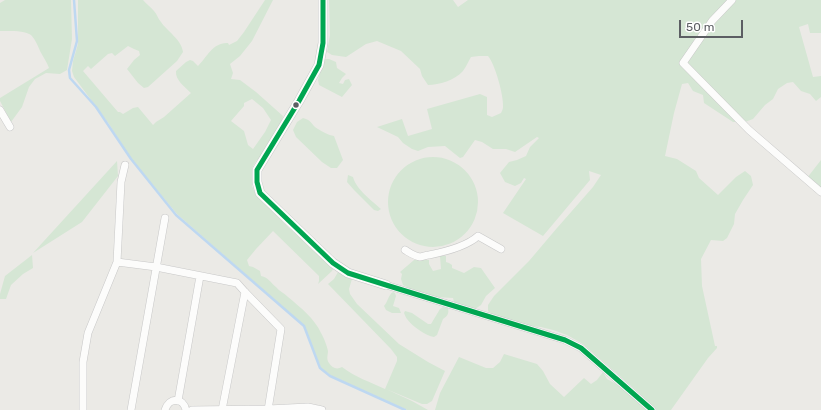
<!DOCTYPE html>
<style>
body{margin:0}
#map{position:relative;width:821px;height:410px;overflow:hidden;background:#ebeae6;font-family:Rubik,sans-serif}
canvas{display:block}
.scale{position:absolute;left:679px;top:20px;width:64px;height:18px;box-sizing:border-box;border:2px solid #5c5e63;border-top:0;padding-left:5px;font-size:12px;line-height:14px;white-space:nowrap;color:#5c5e63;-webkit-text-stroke:3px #fff;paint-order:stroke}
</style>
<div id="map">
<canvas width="821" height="410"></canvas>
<div class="scale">50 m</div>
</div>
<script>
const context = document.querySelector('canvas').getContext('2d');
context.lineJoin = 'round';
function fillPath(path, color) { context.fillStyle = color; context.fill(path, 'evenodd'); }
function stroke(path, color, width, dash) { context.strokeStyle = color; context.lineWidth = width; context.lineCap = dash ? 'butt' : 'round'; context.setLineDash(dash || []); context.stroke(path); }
fillPath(new Path2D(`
 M5,0h66l1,39 -5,31 -7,4 -14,-1 -11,6 -6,8 -7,20 -11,15 -11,-21v-3l49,-30c-2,-6 -6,-11 -9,-17 -2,-5 -5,-12 -9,-16 -6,-5 -24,-4 -31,-4v-28z
 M78,0h65c3,4 8,7 11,11 3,3 4,8 7,11 6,9 21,18 22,30l-6,9 -29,26 -4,1 -6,-5 -11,-14 7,-9 6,-5 -1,-4 -5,-2 -6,-3 -13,10 -3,-3 -4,1 -17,15 -3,-3 -5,5 35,41h2l3,2 10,-6 5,-1 15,18 3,-3 8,-5 27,-24c-6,-6 -16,-13 -15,-22l10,-9 4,-2 3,1 5,5c9,-9 15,-24 30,-23l1,2 8,-4 7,-9 21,-32h8l-21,41 -12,15 -10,8 3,9 -2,6 9,1 16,12 27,24 -2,8 -11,18 -3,3 -6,12 -5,4 -4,7v18l4,9 32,32 45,42 -1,2 -14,13 1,-3v-5l-46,-45 -17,18 -9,11 2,6 4,1 7,4 1,5c8,2 9,6 15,11 3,4 8,6 12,10 12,10 27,22 33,36 3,5 6,13 7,18 0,4 -2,8 1,12 3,5 8,7 13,4 13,10 28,15 43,22l12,-28v-4l-6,-8 -63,-65 6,-5 4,-7 14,7 -3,10 1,5 7,10 42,40 29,18 17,9 -13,30 -5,3h-5l-36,-15 26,12 16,9h-21l-77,-35 -9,-7 -17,-42 -127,-112 -46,-55 -22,-35 -35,-47 -2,-6 1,-10 5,-17zM252,99l11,9 8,12 -6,12 -12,17 -5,-4 -4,-14 -13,-10 13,-15v-3z
 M329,0h124l5,7 10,-7h353v33h-11l-2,-9 -9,3 14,50 8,-1v21l-5,4 -6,-7 -9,-3 -8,-9 -6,1 -9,6 -5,10 -8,6 -12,14 -8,3h-12l-29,-19 -1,-8 -10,-4 -5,-8 -6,1 -8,29 -9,43 12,3 19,12 3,7 19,17 18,-18 9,-6 6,5 2,9 -10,15 -8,14 -1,10 -7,14 -4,3 -12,-1 -10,19 1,27 13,60h2v2l-9,10 -37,52h-16l-17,-18 -55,-48 -16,-9 -14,-5 -12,-3 -19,-2 -29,-10 -5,-4v-6l6,-9 35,-35 28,-33 36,-41 8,-12 -12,-4 1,9 -47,56 -40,-23 23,-34 -2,-1 -3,5 -6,3 -10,-4 -5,-9 9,-11 8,-2 9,-4 4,-9 9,-9 -2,-1 -22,15 -9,-3h-13l-11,-7 -7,-2 -12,17 -3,1 -15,-12 -17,1 -10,4 -6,-2 -9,-6 -5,-6 -21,-10 25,-8 6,17 24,-7 -5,-20 53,-15 7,3v18l5,2 9,-4c1,-2 2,-4 2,-6 1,-11 -8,-43 -15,-51h-9l-8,1c-3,5 -5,10 -8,14 -8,9 -24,14 -35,14l-6,-9 -2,-7 -19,-18 -24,-10 -11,3 -20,13 -14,-2 -5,-3 3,-17z
 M324,59h5l7,3 1,6 9,6 -4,4 -3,5 4,1 2,-4 4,-1 3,6 -10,12 -23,-12 -1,-5z
 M303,118c9,2 8,7 15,11 5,3 10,6 16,7l9,24 -6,8h-6l-9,-6 -26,-25 -3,-7 4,-8z
 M388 202a45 45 0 1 1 90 0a45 45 0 1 1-90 0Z
 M821,160v28l-14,-10z
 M117,161l1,15 -36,46 -49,31z
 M348,175l5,2c3,12 19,24 28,32l-3,2 -4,-1 -20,-20 -7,-8z
 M32,255l1,13 -10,6 -12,11 -5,14h-6v-5l5,-18z
 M440,256h6v6l3,1 3,2v3l12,5 10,-6 7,1 14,20 -9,8 -5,9 -6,4 -21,-7 -1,-4 -17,-1 -25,-8 -8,-4 -2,-6 1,-5 -2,-2 14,-12 12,-1v1h3v4l4,7 8,-2z
 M393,292l2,1 1,3 -3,10 6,2 2,5h-9l-6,-3 -2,-4c4,-4 4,-11 9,-14z
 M443,307l5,1c1,5 0,8 -5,11l-6,16 -3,2c-8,-1 -22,-11 -27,-18 -1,-1 -2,-4 -3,-6l1,-2 7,2 16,11h3l9,-15z
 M504,354l33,10 6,7 7,13 14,13 20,-19 7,6 6,-4 6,-8 4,7 13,7 26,24h-211l5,-17 19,-36 27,11h7l7,-6z`), '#d5e6d4');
stroke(new Path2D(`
 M74,0l3,41 -8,29 1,8 26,29 35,52 45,56 128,111 16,42 10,8 75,34`), '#bed8f1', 2.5);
const minor = new Path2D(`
 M732,0l-20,21 -29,42 66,67 72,62
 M0,110l10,17
 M405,250c5,3 9,6 15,7 2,0 6,-2 9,-2 15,-3 37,-8 49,-19l23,13
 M117,262l39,5 81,16 8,9 36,37 -13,81
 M386,285l179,55 16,8 71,62
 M178,401l22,-125
 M83,410v-48l5,-29 29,-71 4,-80 4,-17
 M131,410l34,-192
 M165,410c4,-13 18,-13 21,0
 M192,410l76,-1 40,-2 14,3
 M222,410l23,-118`);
const tertiary = new Path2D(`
 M323,0v43l-4,22 -20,36 -42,69v12l3,11 73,70 15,10 38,12`);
stroke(minor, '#c8c8c8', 8);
stroke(tertiary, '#c8c8c8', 10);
stroke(minor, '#fcfcfb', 7);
stroke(tertiary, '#fcfcfb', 9);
stroke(new Path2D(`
 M323,0v43l-4,22 -20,36 -42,69v12l3,11 73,70 15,10 38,12 179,55 16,8 71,62`), '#00a651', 5);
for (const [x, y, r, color] of [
 [296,105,3.5,"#5c5e63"]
]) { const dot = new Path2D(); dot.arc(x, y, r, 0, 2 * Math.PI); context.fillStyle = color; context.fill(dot); stroke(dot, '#fff', 1.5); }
</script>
